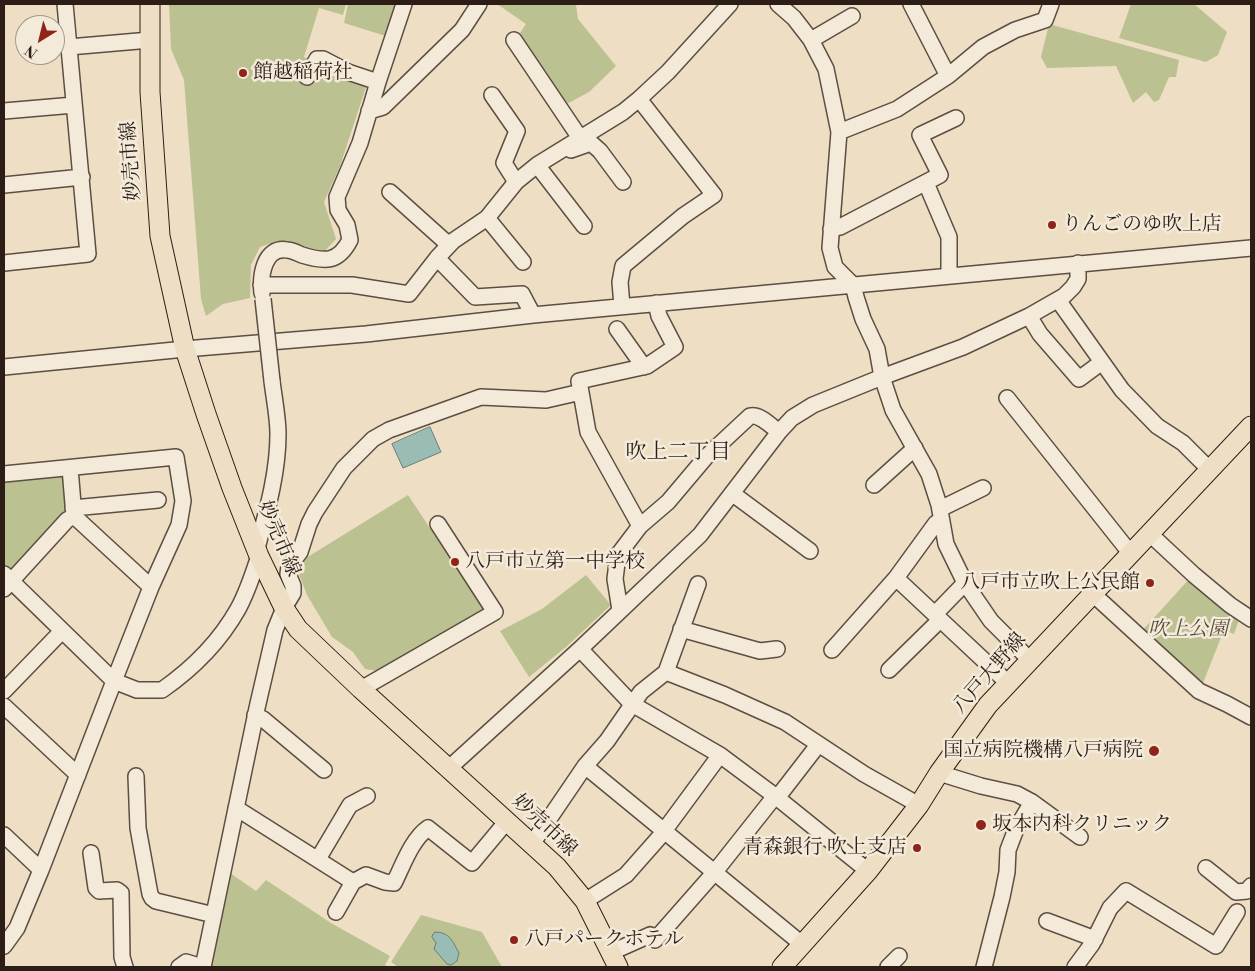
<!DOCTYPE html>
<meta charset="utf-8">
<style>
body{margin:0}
#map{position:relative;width:1255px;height:971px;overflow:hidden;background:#eedfc4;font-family:"Libre Bodoni",serif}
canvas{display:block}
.frame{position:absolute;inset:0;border:5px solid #2c1d17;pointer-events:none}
.north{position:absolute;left:15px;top:15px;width:50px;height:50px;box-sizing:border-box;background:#f4ead9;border:1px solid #a4988b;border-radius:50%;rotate:216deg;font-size:14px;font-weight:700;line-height:20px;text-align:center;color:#2c1d17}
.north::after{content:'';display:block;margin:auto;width:18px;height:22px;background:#8f2418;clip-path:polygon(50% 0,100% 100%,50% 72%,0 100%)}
</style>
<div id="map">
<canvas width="1255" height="971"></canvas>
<div class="frame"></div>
<div class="north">N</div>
</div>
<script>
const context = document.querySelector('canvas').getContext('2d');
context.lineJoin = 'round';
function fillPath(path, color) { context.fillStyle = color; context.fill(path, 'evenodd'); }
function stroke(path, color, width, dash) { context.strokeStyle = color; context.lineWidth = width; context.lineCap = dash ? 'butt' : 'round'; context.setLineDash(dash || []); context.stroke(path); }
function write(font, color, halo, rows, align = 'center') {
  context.font = font + ' "Libre Bodoni","Noto Serif JP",serif'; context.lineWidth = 5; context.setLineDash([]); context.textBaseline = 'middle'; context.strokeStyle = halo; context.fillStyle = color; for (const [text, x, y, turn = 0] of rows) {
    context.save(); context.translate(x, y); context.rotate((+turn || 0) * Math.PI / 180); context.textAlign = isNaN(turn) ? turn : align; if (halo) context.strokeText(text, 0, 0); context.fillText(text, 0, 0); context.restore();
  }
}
fillPath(new Path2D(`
 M169,4h177l-3,11 -24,-7 -15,49 63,27 -27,82 -16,36 12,37 -11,12 -48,-10 -17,6 -9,18 -1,33 -27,6 -17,12 -5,-17 -17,-219 -13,-31z
 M348,4h53l-12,33 -45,-14z
 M497,4h81l-2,1 2,14 38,47 -27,26 -24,13 -47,-69 8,-12z
 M1131,4h63l33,28 -9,23 -12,7 -87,-24z
 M1049,24l130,36 -3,17h-7l-10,23 -5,2 -8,-10 -13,11 -17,-37 -69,2 -6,-11z
 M61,474l5,5 3,33 -54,58 -5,1 -6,-5v-86z
 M408,495l77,116 -107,60 -13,-2 -12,-17 -21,-15 -25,-42 -8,-21 1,-9 6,-7z
 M586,575l25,30 -45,42 -37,30 -29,-46 42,-22z
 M1191,577l49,40 -6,17 -10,-4 -23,58 -60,-56z
 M230,873l26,18 10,-11 65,43 59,33 -5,9 3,2h-178z
 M421,915l61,17 20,35h-104l-7,-5z`), '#bcc191');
const water = new Path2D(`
 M430,427l11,25 -38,16 -11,-24z
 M435,932c15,0 18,10 24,21l-2,8 -6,4 -4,-1 -13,-15 2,-6 -4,-6z`);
fillPath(water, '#99bdb4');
stroke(water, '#6d7d75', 1);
const minor = new Path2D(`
 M778,4l16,14 17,22 15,29 13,63 -9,116 5,19 18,18 3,12 7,22 14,30 5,28 11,33 36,64 10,31 7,39 19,39 26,38 39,39
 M911,4l37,72
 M514,40l66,98
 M811,40l41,-24
 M69,47l81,-7
 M307,77l10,-18h6l25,13 30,10
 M492,95l25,36 -13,32 12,19
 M4,111l70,-6
 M369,111l14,-4 79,-77 17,-26
 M839,132l58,-23 51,-33 35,-29 32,-17 30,-10 6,-16
 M571,150l20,-7 9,8 23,31
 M537,165l47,61
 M926,183l23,54v39
 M4,185l78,-8
 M390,192l59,53
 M487,218l36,44
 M831,229l9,-2 100,-52 -20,-40 36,-17
 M437,258l38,39 47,-3 11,21
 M4,263l84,-9 -23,-250
 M261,285h91l57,9 28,-36 16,-17 34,-23 29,-36 21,-17 86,-53 16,-13 29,-27 62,-68
 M262,293c-2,-17 2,-47 25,-43 5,0 10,3 15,5 23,7 36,8 48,-15l-3,-15 -9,-15 -1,-13 23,-54 18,-61 26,-78
 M1058,300l64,90 35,36 26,17 27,27
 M622,306l-2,-24 3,-16 60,-50 31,-21 -75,-96
 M1029,316l11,18 39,45 23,-17
 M617,329l27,38
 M4,367l181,-18 181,-15 167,-19 718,-67
 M1007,398l124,156
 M70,468l4,48 77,71
 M4,474l172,-17 7,44 -4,24 -28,62 -37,94 -73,189 -24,58 -13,18
 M874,485l41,-37
 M733,494l77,57
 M73,508l85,-8
 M940,509l43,-21
 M941,522l-5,1 -40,55 112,105
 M640,526l-52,-94 -9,-51 68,-15 28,-19 -16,-31 -3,-13
 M1150,534l44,41 36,30 21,14
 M257,548c10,-37 21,-75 21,-114 0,-17 -4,-36 -6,-53
 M4,574l110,107 23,9h25c30,-21 58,-49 76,-81 9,-16 15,-35 21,-53
 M698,584l-32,88 59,23 60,27 79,52 55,31
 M4,589l63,-69 7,-4
 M1093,594l106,97 28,13 24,13
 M620,610l-5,-31 3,-24 22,-29 28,-24 38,-45 44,-41c10,-2 21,10 29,16
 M935,614l30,-31
 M681,629l79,22 17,-2
 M580,649l52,55 88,51 55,41 93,75
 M832,650l64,-72
 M889,670l51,-50
 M361,689l134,-77 -57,-88
 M4,691l58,-60
 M4,706l74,69
 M255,715l8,4 61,51
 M585,766l218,179
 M448,769l132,-120 120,-114 79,-103 13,-14 21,-13 69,-28 81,-30 66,-31 35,-20 9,-9 5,-8v-16
 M939,773l42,13 36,8 15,8 48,35
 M136,776l2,52 12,66 2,4 4,3 58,14
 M777,798l41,-53
 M236,808l117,74 -17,30
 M664,831l56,-76
 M4,835l37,35
 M532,844l53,-78 22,-25 34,-49 25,-20
 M91,853l5,35 3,3 18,-1 4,3 1,64 3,10
 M318,859l32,-54 17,-9
 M1206,868l30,24 11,-1 4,-5
 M353,882l13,-7 19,7 9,1c9,-18 18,-44 34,-55l44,35 35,-42
 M585,901l41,-26 38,-43
 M1047,921l48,18
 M612,952l38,-17 5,5 59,-67 61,-77
 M179,967l7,-5 16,5
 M203,967l54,-259 18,-78 9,-22 9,-15v-7l-5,-12 1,-8 11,-14 9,-28 6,-12 29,-44 29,-29 16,-9 92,-33 65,3 35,-8
 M888,967l11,-11
 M984,967l18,-70 5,-25 1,-22 8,-21 16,-27
 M1075,967l17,-23 18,-36 16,-17 90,55 21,-34`);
const major = new Path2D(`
 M150,4v88l10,144 25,113 21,65 26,74 27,68 25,52 14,21 63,60 196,178 28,34 33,66
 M782,967l86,-96 51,-66 20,-32 49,-68 263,-279`);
stroke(minor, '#5c4e42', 18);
stroke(major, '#2c1d17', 21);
stroke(minor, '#f4ead9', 15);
stroke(major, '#eedfc4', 19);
const minorBridge = new Path2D(`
 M263,299l9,82`);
stroke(minorBridge, '#5c4e42', 18, []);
stroke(minorBridge, '#f4ead9', 15);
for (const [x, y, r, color] of [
 [243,73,5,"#8f2418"],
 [1052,225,5,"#8f2418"],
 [455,562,5,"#8f2418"],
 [1150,583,5,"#8f2418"],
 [1154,751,6,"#8f2418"],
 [981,825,6,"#8f2418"],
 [917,848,5,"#8f2418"],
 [514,940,5,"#8f2418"]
]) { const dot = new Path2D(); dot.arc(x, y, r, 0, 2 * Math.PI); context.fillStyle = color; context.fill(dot); stroke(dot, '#f4ead9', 2); }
write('20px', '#2c1d17', '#f4ead9', [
 ["館越稲荷社",253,73],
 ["りんごのゆ吹上店",1062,225],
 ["八戸市立第一中学校",465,562],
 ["八戸市立吹上公民館",1140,583,"right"],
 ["国立病院機構八戸病院",1143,751,"right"],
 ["坂本内科クリニック",992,825],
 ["青森銀行 吹上支店",907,848,"right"],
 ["八戸パークホテル",524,940]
], 'left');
write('20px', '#2c1d17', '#f4ead9', [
 ["妙売市線",132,161,-94],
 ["妙売市線",278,539,67],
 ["八戸大野線",990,674,-49],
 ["妙売市線",544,826,43]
]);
write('italic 20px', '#574e3c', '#f4ead9', [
 ["吹上公園",1188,630]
]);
write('21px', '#2c1d17', '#f4ead9', [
 ["吹上二丁目",678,453]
]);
</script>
